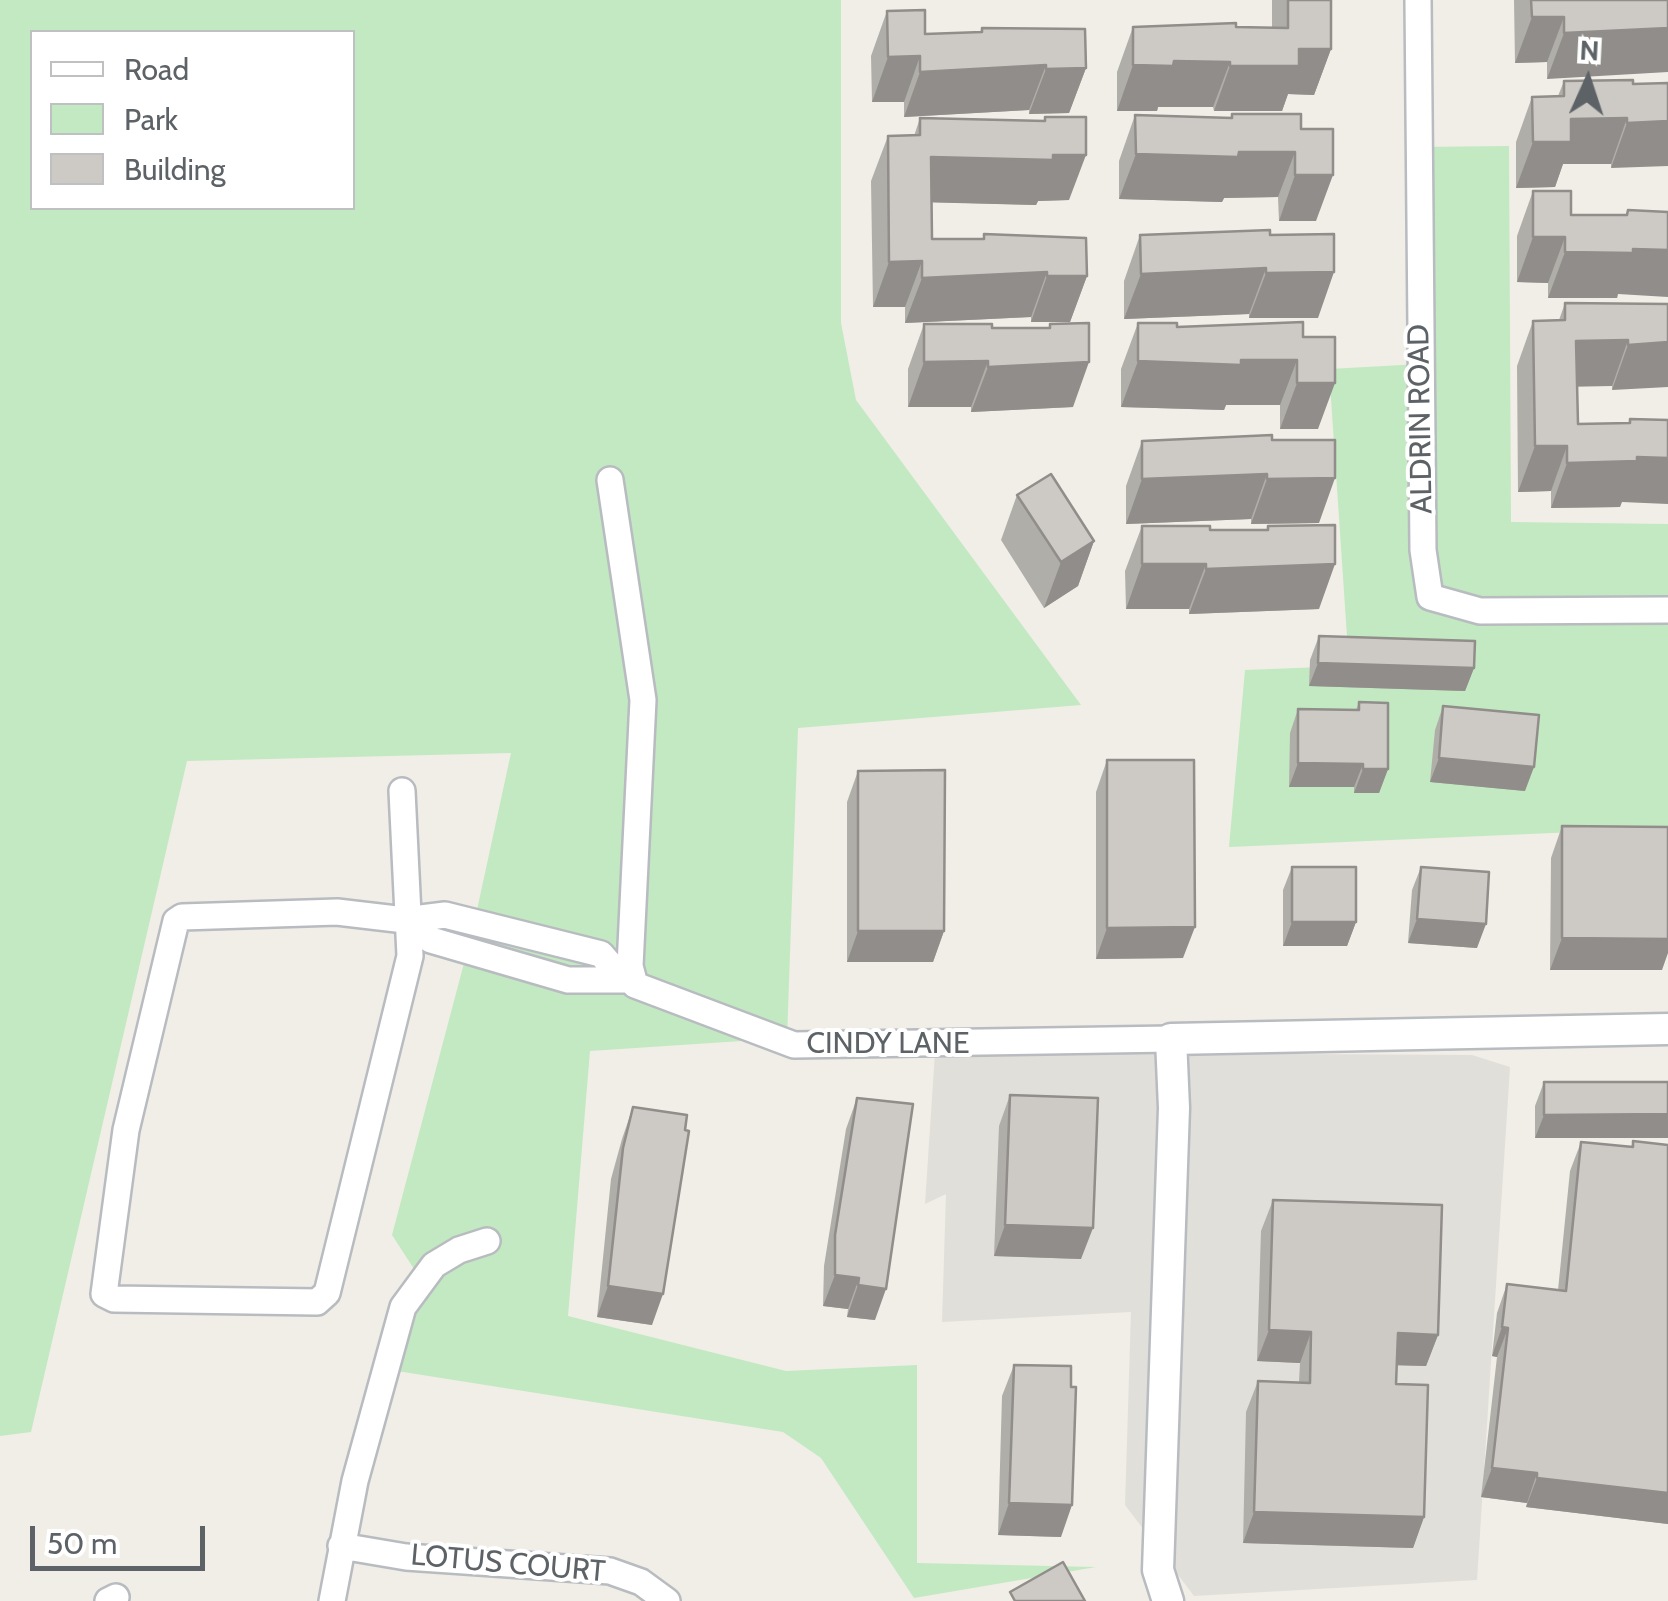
<!DOCTYPE html>
<style>
body{margin:0}
#map{position:relative;width:1668px;height:1601px;overflow:hidden;background:#f0eee6;font-family:Cabin,sans-serif}
canvas{display:block}
.legend{position:absolute;left:30px;top:30px;width:325px;height:180px;box-sizing:border-box;background:#fff;border:2px solid #bec0c2;margin:0;padding:12px 18px;list-style:none;font-size:30px;color:#5d6267}
.legend li{display:flex;align-items:center;gap:20px;height:50px}
.legend b{width:50px;border:2px solid #bec0c2}
.north{position:absolute;left:1538px;top:30px;width:100px;height:100px;-webkit-text-stroke:8px #fff;paint-order:stroke;rotate:3deg;font-size:28px;font-weight:700;line-height:40px;text-align:center;color:#5d6267}
.north::after{content:'';display:block;margin:auto;width:35px;height:45px;background:#5d6267;clip-path:polygon(50% 0,100% 100%,50% 72%,0 100%)}
.scale{position:absolute;left:30px;top:1526px;width:175px;height:45px;box-sizing:border-box;border:5px solid #5d6267;border-top:0;padding-left:12px;font-size:30px;line-height:35px;white-space:nowrap;color:#5d6267;-webkit-text-stroke:8px #fff;paint-order:stroke}
</style>
<div id="map">
<canvas width="1668" height="1601"></canvas>
<ul class="legend">
<li><b style="height:12px;background:#fff"></b>Road</li>
<li><b style="height:28px;background:#c2e9c1"></b>Park</li>
<li><b style="height:28px;background:#cdcac5"></b>Building</li>
</ul>
<div class="north">N</div>
<div class="scale">50 m</div>
</div>
<script>
const context = document.querySelector('canvas').getContext('2d');
context.lineJoin = 'round';
function fillPath(path, color) { context.fillStyle = color; context.fill(path, 'evenodd'); }
function stroke(path, color, width, dash) { context.strokeStyle = color; context.lineWidth = width; context.lineCap = dash ? 'butt' : 'round'; context.setLineDash(dash || []); context.stroke(path); }
function write(font, color, halo, rows, align = 'center') {
  context.font = font + ' Cabin,sans-serif'; context.lineWidth = 8; context.setLineDash([]); context.textBaseline = 'middle'; context.strokeStyle = halo; context.fillStyle = color; for (const [text, x, y, turn = 0] of rows) {
    context.save(); context.translate(x, y); context.rotate((+turn || 0) * Math.PI / 180); context.textAlign = isNaN(turn) ? turn : align; if (halo) context.strokeText(text, 0, 0); context.fillText(text, 0, 0); context.restore();
  }
}
fillPath(new Path2D(`
 M935,1052l537,3 38,12 -33,513 -283,16 -69,-91 6,-193 -189,10 4,-128 -21,10z`), '#e1dfda');
fillPath(new Path2D(`
 M0,0h841v323l15,77 225,305 -283,23 -11,310 -197,13 -22,265 218,55 131,-6v198l179,4 -182,31 -93,-140 -38,-26 -405,-64 38,-96 -24,-37 80,-302 39,-180 -324,8 -156,671 -31,4zM32,32h320v176h-320z
 M1509,146l2,376 157,2v304l-439,19 16,-177 104,-4 -20,-297 92,-5 -4,-217z`), '#c2e9c1');
const minor = new Path2D(`
 M1418,0l5,550 7,47 50,14 188,-1
 M610,480l33,220 -13,266 5,19 159,60 377,-6
 M402,791l8,165 -83,337 -10,9 -203,-3 -10,-5 22,-164 50,-209 6,-4 155,-5 68,8
 M621,977l-20,-23 -156,-39 -40,5 26,20 137,40h64
 M341,1546l65,11 204,14 31,11 26,19
 M108,1601l8,-4
 M332,1601l23,-120 48,-174 31,-42 25,-15 28,-9`);
const tertiary = new Path2D(`
 M1168,1601l-10,-31 16,-462 -3,-69 497,-10`);
stroke(minor, '#b8bbc0', 30);
stroke(tertiary, '#b8bbc0', 35);
stroke(minor, '#fff', 25);
stroke(tertiary, '#fff', 30);
fillPath(new Path2D(`
 M1272,0h59v49l-17,46 -26,-1 -6,17h-68l-1,-4h-55l-1,4h-40v-39l16,-45 139,1z
 M1514,0h154l-121,79v-17l-32,1z
 M887,11l38,23 55,-2 2,-4 104,40 -17,45 -40,1v-4l-125,7v-15h-32l-1,-46z
 M1564,81l69,3 35,-1 -57,85v-4h-48l-8,23 -39,1v-46l16,-45 26,-1z
 M1232,114l69,15 15,92h-37l-1,-24 -54,1 -2,4 -103,-3v-38l16,-46 95,3z
 M1045,117l24,83 -31,1 -2,4 -104,-3v37h51l1,-5 103,42 -17,46h-39v-5l-126,6v-16h-32l-2,-126 17,-45h26l6,-18 124,3z
 M1533,191l38,24h55l2,-5 -11,88h-69v-15l-31,-1v-46z
 M1140,235h130l48,83h-69v-4l-125,5v-38z
 M1565,303l103,1 -56,86v-4h-35l1,38 50,-1 2,-4 -10,88 -69,1v-17l-33,1 -1,-126 16,-45 26,-1z
 M1138,323l165,14 15,92h-38v-24h-54l-2,5 -103,-3v-38z
 M924,324l68,4h57l1,-4 23,83 -102,5v-5h-63v-38z
 M1272,440l47,83 -68,1v-5l-125,5v-38l16,-45z
 M1017,495l77,46 -16,45 -34,22 -43,-68z
 M1142,526l68,4h57l1,-4 51,83 -130,5v-5h-63l-1,-38z
 M1319,636l155,32 -9,23 -156,-5 1,-26z
 M1359,702l29,67 -9,24h-25v-6h-65l1,-54 8,-24 58,1z
 M1443,706l82,85 -95,-9 5,-52z
 M1107,760l76,198 -87,1v-167z
 M858,771l86,160 -11,31h-86v-160z
 M1562,826l100,144h-112l1,-112z
 M1292,867l64,55 -9,24h-64v-56z
 M1421,867l56,81 -69,-5 4,-53z
 M1544,1082h124l-133,56v-32z
 M1010,1095l71,164 -87,-3 5,-130z
 M857,1098l18,222 -28,-3 1,-8 -25,-3 1,-40 22,-137z
 M633,1107l19,218 -55,-8 14,-138 11,-40z
 M1633,1141l35,4v379l-142,-17 1,-4 -46,-6 16,-140 -5,-1 5,-43 10,-29 51,6 12,-119 11,-29 50,5z
 M1273,1200l165,135 -12,31 -29,-1 -1,19 28,133 -11,31 -170,-5 3,-131 12,-31 41,1 1,-19 -43,-2 4,-130z
 M1014,1365l47,172 -63,-2 4,-139z`), '#b0aea9');
fillPath(new Path2D(`
 M1532,17h32l-17,45 -32,1z
 M1668,28v44l-121,7 17,-46z
 M1299,49h32l-17,46 -26,-1 -6,17h-68l16,-45z
 M920,56l-16,46h-32l16,-45z
 M1174,61l56,1 -17,45h-55l-1,4h-40l16,-46z
 M1046,65l-17,45 -125,7 16,-45z
 M1086,68l-17,45 -40,1 17,-45z
 M1627,118l-16,46h-48l-8,23 -39,1 17,-46 38,-23z
 M1668,121v45l-57,2 16,-45z
 M1295,152l-17,45 -54,1 -2,4 -103,-3 17,-45z
 M1086,155l-17,45 -31,1 -2,4 -121,-3 16,-45z
 M1295,175h38l-17,46h-37z
 M1533,237h32l-17,46 -31,-1z
 M1633,249l35,1v47l-50,-3 -1,4h-69l17,-46z
 M922,261l-17,46h-32l16,-45z
 M1266,268l-17,46 -125,5 17,-45z
 M1047,272l-16,45 -126,6 17,-45z
 M1334,272l-16,46h-69l17,-45z
 M1047,276h40l-17,46h-39z
 M1628,340l-16,46 -52,1 16,-46z
 M1668,342v45l-56,3 16,-45z
 M1297,360l-17,45h-54l-2,5 -103,-3 17,-46z
 M988,361l-17,46h-63l16,-45z
 M1089,362l-16,45 -102,5 17,-45z
 M1297,383h38l-17,46h-38z
 M1535,446h32l-16,45 -33,1z
 M1637,457l31,1v46l-46,-2 -2,5 -69,1 16,-45z
 M1267,474l-16,45 -125,5 16,-45z
 M1335,478l-16,45 -68,1 16,-45z
 M1094,541l-16,45 -34,22 17,-46z
 M1142,564h64l-17,45h-63z
 M1335,564l-16,45 -130,5 17,-45z
 M1318,663l156,5 -9,23 -156,-5z
 M1439,758l95,9 -9,24 -95,-9z
 M1298,763l65,1 -9,23h-65z
 M1363,769h25l-9,24h-25z
 M1417,919l69,5 -9,24 -69,-5z
 M1292,922h64l-9,24h-64z
 M1195,927l-12,31 -87,1 11,-31z
 M858,931h86l-11,31h-86z
 M1562,938l106,1v14l-6,17h-112z
 M1668,1114v24h-133l9,-23z
 M1005,1225l88,3 -12,31 -87,-3z
 M835,1275l24,3 -11,31 -25,-3z
 M858,1285l28,4 -11,31 -28,-3z
 M608,1286l55,8 -11,31 -55,-8z
 M1502,1327l6,1 -11,29 -5,-1z
 M1269,1330l42,2 -11,31 -43,-2z
 M1398,1333l40,2 -12,31 -40,-1z
 M1492,1468l45,5 -10,30 -46,-6z
 M1537,1478l131,15v31l-142,-17z
 M1009,1503l63,2 -11,32 -63,-2z
 M1254,1512l170,5 -11,31 -170,-5z`), '#908d8a');
const building = new Path2D(`
 M1288,0h43v49h-32v17h-69v-4l-56,-1 -1,5 -40,-1v-38l103,-4v4l52,1z
 M1531,0h137v28l-104,5v-16h-32z
 M925,10v24l57,-2v-4l103,1 1,39 -40,1v-4l-126,7v-16l-32,1 -1,-46z
 M1633,80v4l35,-1v38l-41,2v-5l-56,1v23h-38l-1,-45 32,-1v-15z
 M1232,114h69v15h32v46h-38v-23h-56l-1,5 -102,-3 -1,-39 97,3z
 M1045,117h41v38h-33v5l-122,-3 1,82h52v-5l102,4 1,38h-40v-4l-125,6v-17l-33,1 -1,-126 32,-1v-17l125,3z
 M1533,191h38v24h56l1,-5 40,2v38l-35,-1v4l-68,-1v-15h-32z
 M1270,230v5l64,-1v38l-68,1v-5l-125,6 -1,-39z
 M1565,303l103,1v38l-40,3v-5l-52,1 2,83 52,-1v-4l38,1v38l-31,-1v4l-70,2v-17h-32l-2,-125 32,-1z
 M1303,322v15h32v46h-38v-23h-56v5l-103,-4v-38h39v4z
 M1089,323v39l-101,5v-6l-64,1v-38h68v4h58v-4z
 M1272,435v5h63v38l-68,1v-5l-125,5v-38z
 M1051,474l43,67 -33,21 -44,-67z
 M1335,525v39l-129,5v-5h-64v-38h68v4h58v-4z
 M1319,636l156,5 -1,27 -156,-5z
 M1359,702l29,1v66h-25v-5l-65,-1v-54l61,1z
 M1443,706l96,9 -5,52 -95,-9z
 M1107,760h87l1,167 -88,1z
 M945,770l-1,161h-86v-160z
 M1562,826l106,1v112l-106,-1z
 M1292,867h64v55h-64z
 M1421,867l68,5 -3,52 -69,-5z
 M1544,1082h124v32l-124,1z
 M1010,1095l88,3 -5,130 -88,-3z
 M857,1098l56,6 -27,185 -28,-4 1,-7 -24,-3v-40z
 M633,1107l54,8 -2,15 4,1 -26,163 -55,-8 15,-138z
 M1633,1141l35,4v348l-131,-15v-5l-45,-5 16,-140 -6,-1 5,-43 59,7 15,-149 52,5z
 M1273,1200l169,5 -4,130 -40,-2 -2,51 32,1 -4,132 -170,-5 4,-131 52,2 1,-51 -42,-2z
 M1014,1365l57,1v21h5l-4,118 -63,-2z
 M1063,1562l22,39h-70l-5,-9z`);
fillPath(building, '#cdcac5');
stroke(building, '#908d8a', 2.5);
write('30px', '#5d6267', '#fff', [
 ["ALDRIN ROAD",1421,419,-91],
 ["CINDY LANE",888,1044],
 ["LOTUS COURT",508,1564,5]
]);
</script>
